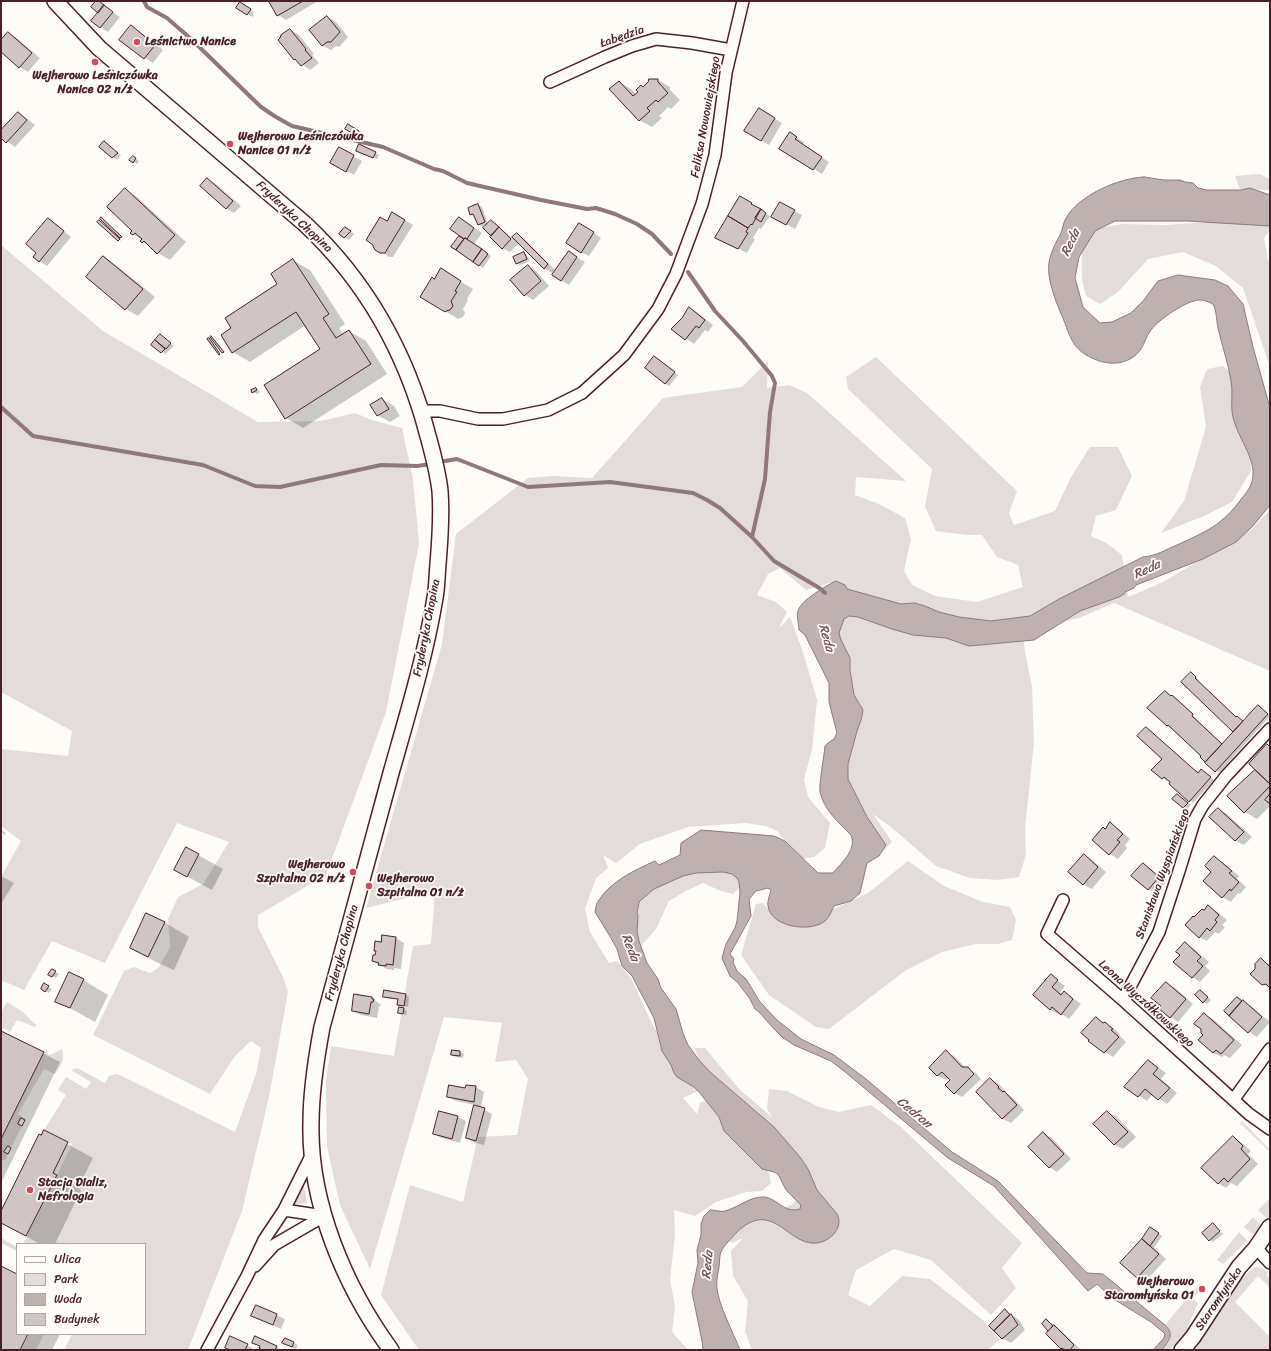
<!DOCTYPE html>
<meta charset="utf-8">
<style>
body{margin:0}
#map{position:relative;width:1271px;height:1351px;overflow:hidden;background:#fdfcf7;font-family:Sriracha,sans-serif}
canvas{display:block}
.frame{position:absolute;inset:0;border:2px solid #4a1f2b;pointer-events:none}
.legend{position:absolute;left:16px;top:1243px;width:130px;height:92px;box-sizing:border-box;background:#fdfcf7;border:1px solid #b5a4a5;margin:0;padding:5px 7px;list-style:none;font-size:12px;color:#4a1f2b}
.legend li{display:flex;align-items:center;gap:8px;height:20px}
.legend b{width:20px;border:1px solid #b5a4a5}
</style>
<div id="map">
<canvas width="1271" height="1351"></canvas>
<div class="frame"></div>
<ul class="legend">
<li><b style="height:5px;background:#fdfcf7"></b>Ulica</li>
<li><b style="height:11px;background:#e3dcda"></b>Park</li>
<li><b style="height:11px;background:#c0b1b1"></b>Woda</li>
<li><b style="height:11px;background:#d0c5c4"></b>Budynek</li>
</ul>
</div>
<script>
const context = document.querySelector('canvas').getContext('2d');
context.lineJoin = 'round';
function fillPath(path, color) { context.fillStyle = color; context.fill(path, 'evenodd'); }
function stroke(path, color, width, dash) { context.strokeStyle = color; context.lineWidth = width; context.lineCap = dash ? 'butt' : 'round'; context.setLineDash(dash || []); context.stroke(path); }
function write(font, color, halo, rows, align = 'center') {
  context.font = font + ' Sriracha,sans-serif'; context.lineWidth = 3.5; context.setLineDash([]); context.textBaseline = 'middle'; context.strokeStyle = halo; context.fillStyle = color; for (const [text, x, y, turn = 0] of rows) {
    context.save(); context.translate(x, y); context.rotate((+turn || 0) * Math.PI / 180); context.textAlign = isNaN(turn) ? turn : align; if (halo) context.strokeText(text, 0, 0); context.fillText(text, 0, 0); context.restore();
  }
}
fillPath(new Path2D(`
 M1260,174l10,5v11l-30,-1 -5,-13z
 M1227,215l43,5v11l-6,7 4,22 2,1v106l-27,-79 -27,-22 -33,-14 -35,7 -30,33 -18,12 -14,-8 -4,-16v-33l9,-18 31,-5 43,1 45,-3z
 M1,245l102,86 155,91 63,-1 34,-8 17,7 30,8 11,51 6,65 -33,168 -60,163 -68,40v12l25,50 5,15 -19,105 -27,114 -54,139h-124l8,-16h73v-90h-122l49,-100 -28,-14 22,-35 -8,-5 8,-13 20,12 5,-7 -20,-12 6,-2 28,15 4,-7 7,-2 8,3 111,55 21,-58 5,-26 -10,-7 -16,15 -25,38 -117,-59 31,-64 10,-4 16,6 9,-6 11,-20 -2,-28 10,-22 25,-13 26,-42 -52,-19 -72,140 -53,-22 -28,49 -23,-10v-103l20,-36 -20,-15v-77l67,7 4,-25 -71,-39z
 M876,357l141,134 -8,22 5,12 41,-14 16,-34 19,-30h28l14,29 -16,34 -20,6 -5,20 17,8 14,11 6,42 35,-15 87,-51 20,-21v161l-156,-68 -35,15 -41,9 -15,6 2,20 7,33 2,56 -9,87 1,26 -7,22 -21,3 -28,-2 -34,-12 -45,-39 -18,-13 19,28 -12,12 -31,-47 -17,-176 14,-33 -17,-15 -23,7 -26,-22 -12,6 -11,21 19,7 11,10 -8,16 11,-11 13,35 14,48 -5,50 -8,29 4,18 22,26 -5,25 -11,9 -13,2 -24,-28 -11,-5 -20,-3 -58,4 -48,17 -24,19 -13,-8 5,13 -12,10 -11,31 5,23 19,31 8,-2 14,17 21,46 28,45 18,22 -15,7 14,16 3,-11 7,-3 35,43 27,30 2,10 -9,8 -16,1 -30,10 -21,14 -21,-6 1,25 -5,45 5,26 -3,26 16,18h-269l-38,-55 29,-110 53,17 15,-65 39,-2 11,-56 -12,-19 -21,2 7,-39 -58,-6 -74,252 -30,-64 -13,-58 -1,-66 5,-35 63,10 19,-110 18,-2 4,-53 -69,17 76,-264 14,-110 72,-56 25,-2 39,2 71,-80 79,-11 26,-26 -1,27 22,-3 18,8 99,88 -50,-4 -1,18 24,9 26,14 6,21 -7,32 8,14 23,11 42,6 46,-15 -5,-22 -21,-8 -15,-22h-15l-31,-4 -11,-24 7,-38 -84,-80 -2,-12z
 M1223,366l12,11 15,69 1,25 -19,31 -28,14 -43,17 23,-32 22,-74 -6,-40 7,-18z
 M908,861l36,25 39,16 27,5 6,13 -4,20 -14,4h-23l-33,8 -36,18 -77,59 -13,-2 -47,-32 -28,-40 15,-51 7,-1 14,16 48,-6 43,-20z
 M758,867l-25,27 -12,-3 -18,-8 -17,8 -17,10 -13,28 -15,17 -15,-15 13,-60z
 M7,1002l16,10 13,13 -1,2 -18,-7 -7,12 -9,-5v-15z
 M695,1048h10l35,42 33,28 -6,-9 2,-20 18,2 32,16 20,5 32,-7 30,22 121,116 -20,25 14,20 -25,27 -60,-55 -37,-11 -38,21 -8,25 22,11 32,-30 28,3 54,42 16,18 -12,11h-236l-7,-19 3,-30 -15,-25 -2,-25 12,-13 -11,5 -8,-4 10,-13 59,-22 10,-11 -104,-132z
 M62,1049c3,11 -1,16 -7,25l-11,-5 -26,45 8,5 -1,1 -4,-1 -3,5 4,2 -11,22 -4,-2 -3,6 4,2 -3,6 -4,1v-22l43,-87 6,3z
 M1242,1121l28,29v2l-30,-29z
 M303,1180l4,23 -16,2z
 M1270,1198v21l-1,2 -11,-11z
 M1253,1217l9,9 -8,8 -3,-1 -7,-6z
 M1239,1232l6,6 2,3 -24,23 -6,-4z
 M1,1238l16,9v4l-16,-8z
 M1255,1267l7,1 6,4 -2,3 4,4v9l-12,-12 -23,26 35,35v13h-75c16,-21 40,-71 60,-83z
 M1200,1283l2,4 -8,11 1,3 3,2 -12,28 -16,19h-8c8,-11 13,-14 3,-25z
 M29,1334h15l-8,16h-15z`), '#e3dcda');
const water = new Path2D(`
 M1144,177l20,3h16l5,2 8,1 5,5 9,2h34l9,-2 20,7v31l-83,-5h-72l-20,10 -16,26 -4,21 8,29 17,16 12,-1 19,-9 12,-12 15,-20 20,-6 37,5 13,6 15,18 10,43 17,61v97l-17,21 -17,16 -33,17 -67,26 -2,3 -9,4 -1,2 -5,3 -39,14 -46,29 -65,6 -23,-8 -33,-3 -21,-6 -34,-12 -9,-1 -5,3 -5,14 2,7 9,18v12l4,25 9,15 -2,10 -4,11 -9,33v15l19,38 19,28 -7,11 -12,7 -7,30 -9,8 -17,5c-2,4 -4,10 -8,14 -13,13 -55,8 -58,-14 -1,-5 2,-11 3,-16l-3,-2 -12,3 -7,8 2,17 -21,38 4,5 -1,3 4,9 9,8 14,23 17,18 24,19 33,16 32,24 86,73 46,29 89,92 16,1 62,51c10,10 4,15 -3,25h-9l11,-12 1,-4 -2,-2 -12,-10 -39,-24 -15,-14 -9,7 -94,-105 -46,-28 -104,-87 -13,-10 -37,-16 -12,-8 -7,-7 -16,-18 -4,-3 -5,-10 -12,-16 -8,-7 -8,-18 4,-14 9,-16 2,-7 3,-28 -1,-11 -2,-4 -5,-4 -9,-2 -27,1 -13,3 -29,13 -13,11 -2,2 -2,10 1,4 -1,15 2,10 8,22 11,16 3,9 15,21 7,24 5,12 11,15 11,12 64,55 26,30 8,12 9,21 20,24c8,15 -10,31 -26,29 -17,-2 -29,-20 -45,-23 -12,-2 -22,5 -30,13 -4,5 -12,12 -15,19 -2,4 -1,10 -2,15 -1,6 -3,14 -2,21 1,16 17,46 23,62h-37l-1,-9 -10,-49 6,-29 -1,-13 4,-15v-11l3,-8 6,-6c7,0 11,3 18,0 12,-4 22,-13 35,-13 14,0 20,17 37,12l1,-4 -15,-15 -8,-16 -4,-2 -12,-3 -38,-38 -5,-14 -20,-25 -5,-5 -17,-10 -3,-4 -3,-8 -9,-14 -8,-33 -22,-42 -10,-10 -5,-17 -6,-11 -16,-26c1,-4 1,-9 4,-12 12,-19 36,-30 56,-39l4,4 21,-10 1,-12 20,-13 73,6 11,5 33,32h15c9,-11 24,-23 18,-38 -12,-12 -27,-25 -31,-43 -1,-9 4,-35 5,-46l3,-3 6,-4 3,-6 -8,-31v-19l-24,-48 -6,-5c0,-6 -3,-14 -1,-19 3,-11 28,-25 38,-30l9,4 2,4 54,15 14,-1 10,3 14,6 20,5 32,4 39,-5 29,-17 84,-42c13,-1 22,-7 34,-12 28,-13 46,-20 65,-47 6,-7 11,-14 11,-24 1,-20 -19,-41 -21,-63 -1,-10 1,-21 -1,-30 -3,-18 -9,-36 -13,-53 -2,-9 -1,-16 -5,-24 -4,-2 -8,-4 -12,-4 -13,-1 -43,20 -50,30 -5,6 -6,13 -10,19 -12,17 -33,17 -49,9 -20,-9 -22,-22 -29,-40 -6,-13 -12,-29 -14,-43 -2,-16 4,-27 11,-40 3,-6 3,-12 6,-17 13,-23 53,-40 78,-41z`);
fillPath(water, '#c0b1b1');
stroke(water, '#91777b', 1);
fillPath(new Path2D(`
 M97,1l23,16 -12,15 -8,-5z
 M272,1h46l-32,19 -8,-5 -8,-13z
 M240,3l14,9 -1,3 1,1 -1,1 -15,-9z
 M328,17l8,5 12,15 -9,10 -3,-1 -5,4 -8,-4 -12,-15z
 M131,27l8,4 24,19 -10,13 -8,-5 -24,-18z
 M290,30l9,5 15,19 -2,1 7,8 -9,7 -16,-11z
 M9,33l8,5 23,20 -12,14 -8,-5 -19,-17v-8z
 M658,80l12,7v3l10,10 -9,9 -3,-2 -9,9 3,2 -10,9 -13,-7 -20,-38 12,7 5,5 8,-6z
 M759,109l23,14 -13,22 -23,-14z
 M18,113l8,5 9,7 -20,22 -14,-10v-5z
 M348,126l14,8 -1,3 -14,-8z
 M790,134l14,8 -2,3 27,17 -7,12 -41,-26z
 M104,142l17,13 -4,5 -17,-13z
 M339,149l23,12 -8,14 -14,-7z
 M361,152l14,1 4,2 -2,4z
 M133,157l6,4 -2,3 -4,-2z
 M207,179l9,5 25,22 -7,7 -8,-5z
 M125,190l12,7 49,45 -16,18 -12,-7 -6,-5 -9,-6v-2l-10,-6z
 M740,197l30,19 -9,13 -2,-1 -6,10 2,1 -8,14 -23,-11z
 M780,203l22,12 -7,14 -22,-12z
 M478,205l4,2 6,17 3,-3 4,2 17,15 5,-4 8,5 30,31 -3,3 -8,-5 -25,-25 -9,9 -8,-4 -10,-12 -5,-12 -5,3 -3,-3 -4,-8 -4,-2z
 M393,213l20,12 -20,32h-4l-13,-8 12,-27z
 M102,219l23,20 -8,-4 5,7 -23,-21 15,13 2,-2z
 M48,220l8,4 15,13 -24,29 -8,-5 -1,-9z
 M467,223l15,10 -8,11 17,12 -8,12 -31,-21 12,-9z
 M588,229l13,9 -12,18 -8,-4z
 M349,230l5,4 -5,6 -8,-6z
 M524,253l3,2 3,6 -10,4 -3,-2z
 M569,253l16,9 -16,23 -8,-5z
 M104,257l12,8 39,32 -17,19 -12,-7z
 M294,261l16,9 35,54 -6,4 5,7 5,-4 17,10 21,33 -84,54 -17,-10 35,-69 -15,-24 -56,37 -17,-10 -1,-23 47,-44z
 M528,266l8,5 13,15 -16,14 -8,-5z
 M453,277l20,12 -6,10 1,1 -5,9 2,4 -2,4 -5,2 -13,-8 -10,-31z
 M690,308l8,5 15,12 -5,7 -3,-2 -11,14 -21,-15 13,-15z
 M160,335l14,11 -9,8 -13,-9z
 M658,359l20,16 -9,11 -23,-18z
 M256,389l3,2 1,1 -3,2 -4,-2z
 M382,399l12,7 6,10 -10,6 -13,-7z
 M1191,673l8,7 -1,1 39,37 7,4 18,-13 8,7 -51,57 -70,-65 23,-11 4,2 47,46 12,-13 -52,-50z
 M1146,728l52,45 4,-3 12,10 -21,23 -25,-24 -1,2 -4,-3 -10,-8 10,-12z
 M1270,747v59l-13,13 -12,-7 -16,-16 27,-26z
 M1177,795l14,10 -4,4 -3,-2z
 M1218,809l9,5 25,23 -8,8 -8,-4 -25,-24z
 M1110,824l8,4 12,11 -5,6 2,3 -9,11 -8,-5 -5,-24z
 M1,830l5,3 -1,2 -4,-3z
 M198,855l25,14 -11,21 -37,-20z
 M1084,856l8,4 14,12 -14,17 -8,-4 -15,-13z
 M1214,857l8,5 17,14 -2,3 9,8 -6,7 -2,-1 -7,9 -9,-5 -9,-25z
 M1143,865l8,4 15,13 -10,12 -8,-5z
 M1,876l13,7 -13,21z
 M1208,906l8,5 11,9 -5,5 3,2 -6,7 -4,-2 -8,9 -8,-4 5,-26z
 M164,922l25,15 -15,33 -18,-8 -25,-14z
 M383,936l13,2 8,5 -3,26 -7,-1v2l-7,-1 -14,-8 3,-5 1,-4 -2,-2 7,-6z
 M1185,944l8,4 16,14 -4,4 5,5 -10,11 -8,-5 -11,-22z
 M1261,959l9,6v23l-7,-4 -7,-15z
 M52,970l7,4 -3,4 -6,-4z
 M1051,976l14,10 -5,6 3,2 2,-2 16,12 -12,15 -9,-6 -2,1 -8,-4 -16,-15z
 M83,980l25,15 -13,27 -38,-21z
 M1166,983l8,4 19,17 -15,18 -8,-5 -8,-11z
 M44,985l8,4 -3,4 -7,-4z
 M1200,991l11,9 -4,4 -3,-2z
 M406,995l3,2 -1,10 -10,-3 1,-4 -11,-2 -4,-2z
 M372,998l9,7v1h-2l-2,12 -16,-3 -8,-4z
 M1241,1000l10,6 19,16 -13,15 -8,-5 -23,-21z
 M403,1009l4,2 -1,4 -7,-2z
 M1204,1014l9,5 29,26 -12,13 -6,-3 -2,2 -9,-4 -13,-13 5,-5z
 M1096,1018l17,10 7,6 -1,1 7,7 -13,15 -24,-16z
 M1,1032l59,30 -59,121z
 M453,1051l7,1 4,2 -1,4 -7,-1 -4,-2z
 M946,1052l8,4 12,12 10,5 5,6 -19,18 -8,-4 -3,-13 -2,-2 -3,2 -8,-4 -8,-8z
 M1149,1061l17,12 -5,6 16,14 -10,11 -14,-10 -6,7 -21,-14z
 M990,1079l9,5 7,8v1l6,4 12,13 -13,13 -8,-4 -26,-27z
 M467,1086l9,1 8,5 -3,16 11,6 -8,31 -9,-2 -8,-5 8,-33 -19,-4 -8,-4 18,-8z
 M1107,1112l9,4 20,21 -13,12 -8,-4 -20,-21z
 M458,1117l8,4 -6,22 -18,-5 -8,-4z
 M44,1131l49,27 -15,30 3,2 -26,54h-15l-39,-21v-10z
 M1043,1134l9,4 19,21 -14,13 -8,-5z
 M1233,1137l8,5 10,9 -3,3 10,10 -21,22 -6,-3 -5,5 -8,-5z
 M1213,1225l10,9 -10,8 -3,-2z
 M1150,1228l12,8 -8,12 12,11 -21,23 -8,-5 -16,-14 23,-24z
 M1,1267l16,8v59h43l-8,16h-51z
 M256,1306l29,13 -4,10 -29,-13z
 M1005,1310l14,10 6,10 -14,13 -9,-5z
 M1047,1320l15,11 19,19h-16l-3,-2 -12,-17 -7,-7z
 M256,1338l21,9 3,3h-17z
 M285,1339l13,6 -2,4 -9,-4z
 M247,1345l8,5h-24z`), '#0003');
stroke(new Path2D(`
 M144,1l3,6 20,11 23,20 71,69 15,10 16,9 91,21 51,22 9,2 24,12 74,17 46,9 9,-1 19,6 22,10 15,10 19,20
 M688,272l27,39 28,30 29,35 3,7 -5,29 -5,67 -13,58
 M1,407l32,29 170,29 52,21 25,1 101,-22 36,1 15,-2
 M439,462l18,-3 71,28 82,-5 83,11 14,7 13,8 32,29 22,24 47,28 4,4`), '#91777b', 4);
const building = new Path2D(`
 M96,1h3l5,4 -6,8 -7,-6z
 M270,1h33l-26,15 -8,-14z
 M240,2l11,7 -4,6 -11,-7z
 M104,5l9,7 -13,16 -9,-7z
 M327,16l13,16 -9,10h-4l-5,4 -13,-16z
 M131,25l24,20 -11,14 -25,-19z
 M290,29l16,20 -1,1 7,8 -11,8 -6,-7 -1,1 -16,-20 2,-2 1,-3z
 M8,32l24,21 -13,15 -18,-16v-12z
 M649,79h9v3l10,11 -10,9 -2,-2 -9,8 3,3 -11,10 -30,-32 10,-8 14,15 5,-4 -2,-2 5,-5 2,2 5,-5z
 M759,108l16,10 -14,23 -17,-10z
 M18,112l9,8 -21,23 -5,-5v-8z
 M348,124l11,7 -2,5 -12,-7z
 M790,132l7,5 -2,2 27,18 -9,13 -34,-21z
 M104,141l14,12 -6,5 -13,-11z
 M359,144l17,8 -3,6 -17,-7z
 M339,147l15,8 -8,17 -16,-9z
 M133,156l3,2 -3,5 -4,-3z
 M207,178l26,23 -7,8 -26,-23z
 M125,188l50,47 -18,19 -13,-13 -2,2 -2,-2 2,-2 -7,-6 -2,2 -3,-2 2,-2 -25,-24z
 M740,196l12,7 -1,1 10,5 -9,16 -1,-1 -3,4 -20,-12z
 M780,202l15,8 -9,15 -15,-8z
 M478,204l7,18 -7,3 -5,-11 -3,1 -2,-7z
 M761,209l5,4 -5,9 -6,-4z
 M392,212l13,8 -20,33h-5l-5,-3 -2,-4v-1l-7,-5 14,-23 7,4z
 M728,216l20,12 -2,4 2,1 -10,16 -23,-11z
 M101,217l21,20 -2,1 -20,-19z
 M459,217l15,11 -7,11 -2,-1 -1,1 -14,-10z
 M48,218l16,13 -25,31 -6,-5 3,-4 -10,-9z
 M99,220l21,19 -2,2 -21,-19z
 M491,220l8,7 -8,9 -8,-8z
 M579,223l15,9 -13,21 -15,-10z
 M345,227l6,4 -7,7 -5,-4z
 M499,227l12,12 -9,10 -12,-12z
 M517,233l31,31 -4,5 -32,-32z
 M459,236l5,3 -8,11 -5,-3z
 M465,238l17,11 -9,13 -17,-12z
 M482,249l6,5 -9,12 -6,-4z
 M569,251l8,6 -16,24 -9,-6z
 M524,252l3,7 -11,5 -3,-7z
 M103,256l40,33 -18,21 -39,-33z
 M293,259l36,55 -6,4 13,20 13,-8 22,34 -86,55 -21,-34 56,-36 -24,-37 -64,41 -11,-18 10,-7 -6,-10 52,-34 -6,-10z
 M528,265l13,16 -17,15 -14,-16z
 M441,268l20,13 -6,10 2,1 -6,9 2,5 -3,4 -4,1 -1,1 -25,-15 12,-20 2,2z
 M689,307l16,13 -6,8 -3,-2 -11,14 -14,-11 11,-11z
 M160,334l11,9 -5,6 -11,-9z
 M211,336l13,16 -2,1 -12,-16z
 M209,338l11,16 -1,1 -12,-16z
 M155,340l10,9 -4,4 -10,-8z
 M654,356l21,16 -10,12 -20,-16z
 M256,388l1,2 -5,3 -1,-3z
 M382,398l7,11 -12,7 -7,-11z
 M1191,672l5,5 -1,1 41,39 1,-1 6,5 -10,11 -52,-50z
 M1165,691l6,5 1,-1 21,19 -1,2 30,28 -17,18 -5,-5 1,-1 -33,-31 -1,1 -20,-18z
 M1258,705l10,9 -53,58 -10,-9z
 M1146,727l52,46 3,-4 10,8 -22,25 -20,-18 1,-2 -6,-5 -2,2 -11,-9 11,-11 -25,-23z
 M1267,744l3,3v37l-21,-20z
 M1255,770l15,14v2l-26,27 -17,-17z
 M1177,794l11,9 -5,5 -11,-9z
 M1270,794v10l-5,-4z
 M1218,808l26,24 -9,9 -26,-24z
 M1110,822l13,12 -6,6 3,2 -11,13 -17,-15 11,-13 2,2z
 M186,847l13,7 -12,23 -13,-7z
 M1084,854l14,13 -15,18 -15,-13z
 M1214,856l18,15 -3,2 10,9 -8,9 -1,-2 -8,9 -19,-17 8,-9 -6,-6z
 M1143,863l16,14 -11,13 -17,-14z
 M1208,905l11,10 -4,5 2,2 -7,9 -3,-3 -8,10 -14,-13 8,-9 1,1 8,-8 2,1z
 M146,913l19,9 -17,35 -18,-9z
 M382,935l14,2 -3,28 -7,-1v2l-8,-1 1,-2 -7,-2 1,-6h2l1,-4h-2l1,-10 6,1z
 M1185,942l16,15 -4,4 6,5 -11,12 -19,-16 7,-7 -4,-3z
 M1261,958l9,9v21l-4,-4 -4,1 -12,-11 5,-5v-5z
 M52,969l4,2 -4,6 -4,-2z
 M69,972l15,7 -14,29 -15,-6z
 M1051,974l7,6 -6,7 9,8 3,-4 9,8 -12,16 -9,-8 -2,3 -17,-15z
 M1166,982l20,17 -16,19 -12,-10 3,-2 -10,-8z
 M44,983l5,3 -4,6 -4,-3z
 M384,990l22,4 -2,12 -7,-1 1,-6 -15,-2z
 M1200,990l8,7 -5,6 -8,-8z
 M354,994l18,3v2h2l-1,3h-2l-2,12 -17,-3z
 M1237,997l5,4 -13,15 -5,-5z
 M1243,1000l19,17 -14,16 -19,-17z
 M399,1007l5,1 -1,6 -5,-1z
 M1204,1013l30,27 -13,14 -5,-4 -3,3 -15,-13 5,-5 -2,-2v-4l-7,-5z
 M1096,1017l7,6 2,-1 8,7 -2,1 8,7 -15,16 -16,-12 1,-1 -8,-7z
 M1,1031l43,21 -43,87z
 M452,1050l8,1v5l-9,-1z
 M946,1050l16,17h6l6,7 -20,20 -9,-9 5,-5 -8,-8 -5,4 -8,-8z
 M1148,1060l10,8 -5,6 17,14 -12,12 -13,-11 -7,8 -14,-10z
 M990,1078l9,9 -1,1 5,4 1,-1 13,14 -15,14 -26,-27z
 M449,1085l16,3 1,-3 10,1 -2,16 -27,-5z
 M474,1105l11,3 -9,33 -10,-3z
 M439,1111l19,5 -6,23 -19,-5z
 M1107,1111l21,21 -14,13 -21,-21z
 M21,1118l4,2 -3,6 -4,-2z
 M44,1130l24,12 -15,31 4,2 -31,61 -25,-13v-12l38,-77 2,1z
 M1043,1132l21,22 -15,14 -21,-21z
 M1233,1136l10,10 -2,3 9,10 -22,23 -4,-4 -6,6 -17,-16z
 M8,1146l3,2 -3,6 -4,-2z
 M1213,1223l7,8 -11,10 -7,-8z
 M1150,1227l9,6 -9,13 -8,-7z
 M1142,1239l17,15 -22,24 -17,-15z
 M1,1266l16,8v60h11l-8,16h-19z
 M256,1305l21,9 -4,11 -22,-9z
 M1005,1309l5,6 -16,16 -5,-5z
 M1011,1314l7,11 -16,14 -8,-8z
 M1046,1319l7,7 -5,5 -6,-7z
 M1054,1325l20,20 -4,5h-5l-3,-2 -1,1 -15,-15z
 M230,1336l18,8 -3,6h-15l-5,-2z
 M255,1336l22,10 -2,4h-13l-3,-2 1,-2 -8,-3z
 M285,1338l9,4 -2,5 -10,-4z`);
fillPath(building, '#d0c5c4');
stroke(building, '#4a1f2b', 1);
const street = new Path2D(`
 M550,82l55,-25 27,-11 24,-7 36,4 39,7
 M422,411h18l38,8h25l45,-9 34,-17 42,-38 34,-46 18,-35 26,-70 13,-49 11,-82 17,-72
 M1063,900l-16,34 76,66 126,114 21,15
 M1123,1000l36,-68 20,-61 16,-52 8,-14 23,-29 44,-47
 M1234,1099l36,-50
 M284,1210l40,6
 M1256,1248l14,15
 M255,1266l19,-21 50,-29
 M207,1350l40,-74 17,-36 20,-30 28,-56`);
const secondary = new Path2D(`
 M55,1l44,47 206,176c62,58 102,131 123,212 5,18 10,37 12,55 2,24 0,49 -2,73 -1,11 -1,23 -3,34 -10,60 -28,118 -44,175 -23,85 -46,169 -69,254 -6,32 -11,63 -11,96 -2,80 34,164 80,227
 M1182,1350l11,-13 46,-70 17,-19 14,-21`);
stroke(street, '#4a1f2b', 14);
stroke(secondary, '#4a1f2b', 18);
stroke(street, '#fdfcf7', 11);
stroke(secondary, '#fdfcf7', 15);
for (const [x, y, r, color] of [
 [137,42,4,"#d1495b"],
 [95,62,4,"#d1495b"],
 [230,144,4,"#d1495b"],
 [353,872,4,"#d1495b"],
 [369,886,4,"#d1495b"],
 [30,1190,4,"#d1495b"],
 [1202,1289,4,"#d1495b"]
]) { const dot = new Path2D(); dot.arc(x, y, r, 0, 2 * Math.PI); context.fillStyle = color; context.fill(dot); stroke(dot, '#fdfcf7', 1.5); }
write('12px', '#4a1f2b', '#fdfcf7', [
 ["Łabędzia",622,37,-19],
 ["Feliksa Nowowiejskiego",706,117,-80],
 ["Fryderyka Chopina",294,217,43],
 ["Fryderyka Chopina",427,628,-79],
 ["Stanisława Wyspiańskiego",1163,874,-70],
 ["Fryderyka Chopina",342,953,-75],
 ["Leona Wyczółkowskiego",1146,1004,42],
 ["Staromłyńska",1219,1299,-56]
]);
write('bold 12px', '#4a1f2b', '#fdfcf7', [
 ["Leśnictwo Nanice",145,42],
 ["Wejherowo Leśniczówka",95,76,"center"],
 ["Nanice 02 n/ż",95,90,"center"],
 ["Wejherowo Leśniczówka",238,137],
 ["Nanice 01 n/ż",238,151],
 ["Wejherowo",345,865,"right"],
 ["Szpitalna 02 n/ż",345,879,"right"],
 ["Wejherowo",377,879],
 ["Szpitalna 01 n/ż",377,893],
 ["Stacja Dializ,",38,1183],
 ["Nefrologia",38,1197],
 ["Wejherowo",1194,1282,"right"],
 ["Staromłyńska 01",1194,1296,"right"]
], 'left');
write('italic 13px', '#73525a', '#fdfcf7', [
 ["Reda",1071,243,-65],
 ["Reda",1147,570,-25],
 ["Reda",826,638,74],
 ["Reda",630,948,69],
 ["Cedron",914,1113,40],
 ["Reda",708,1265,-85]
]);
</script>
